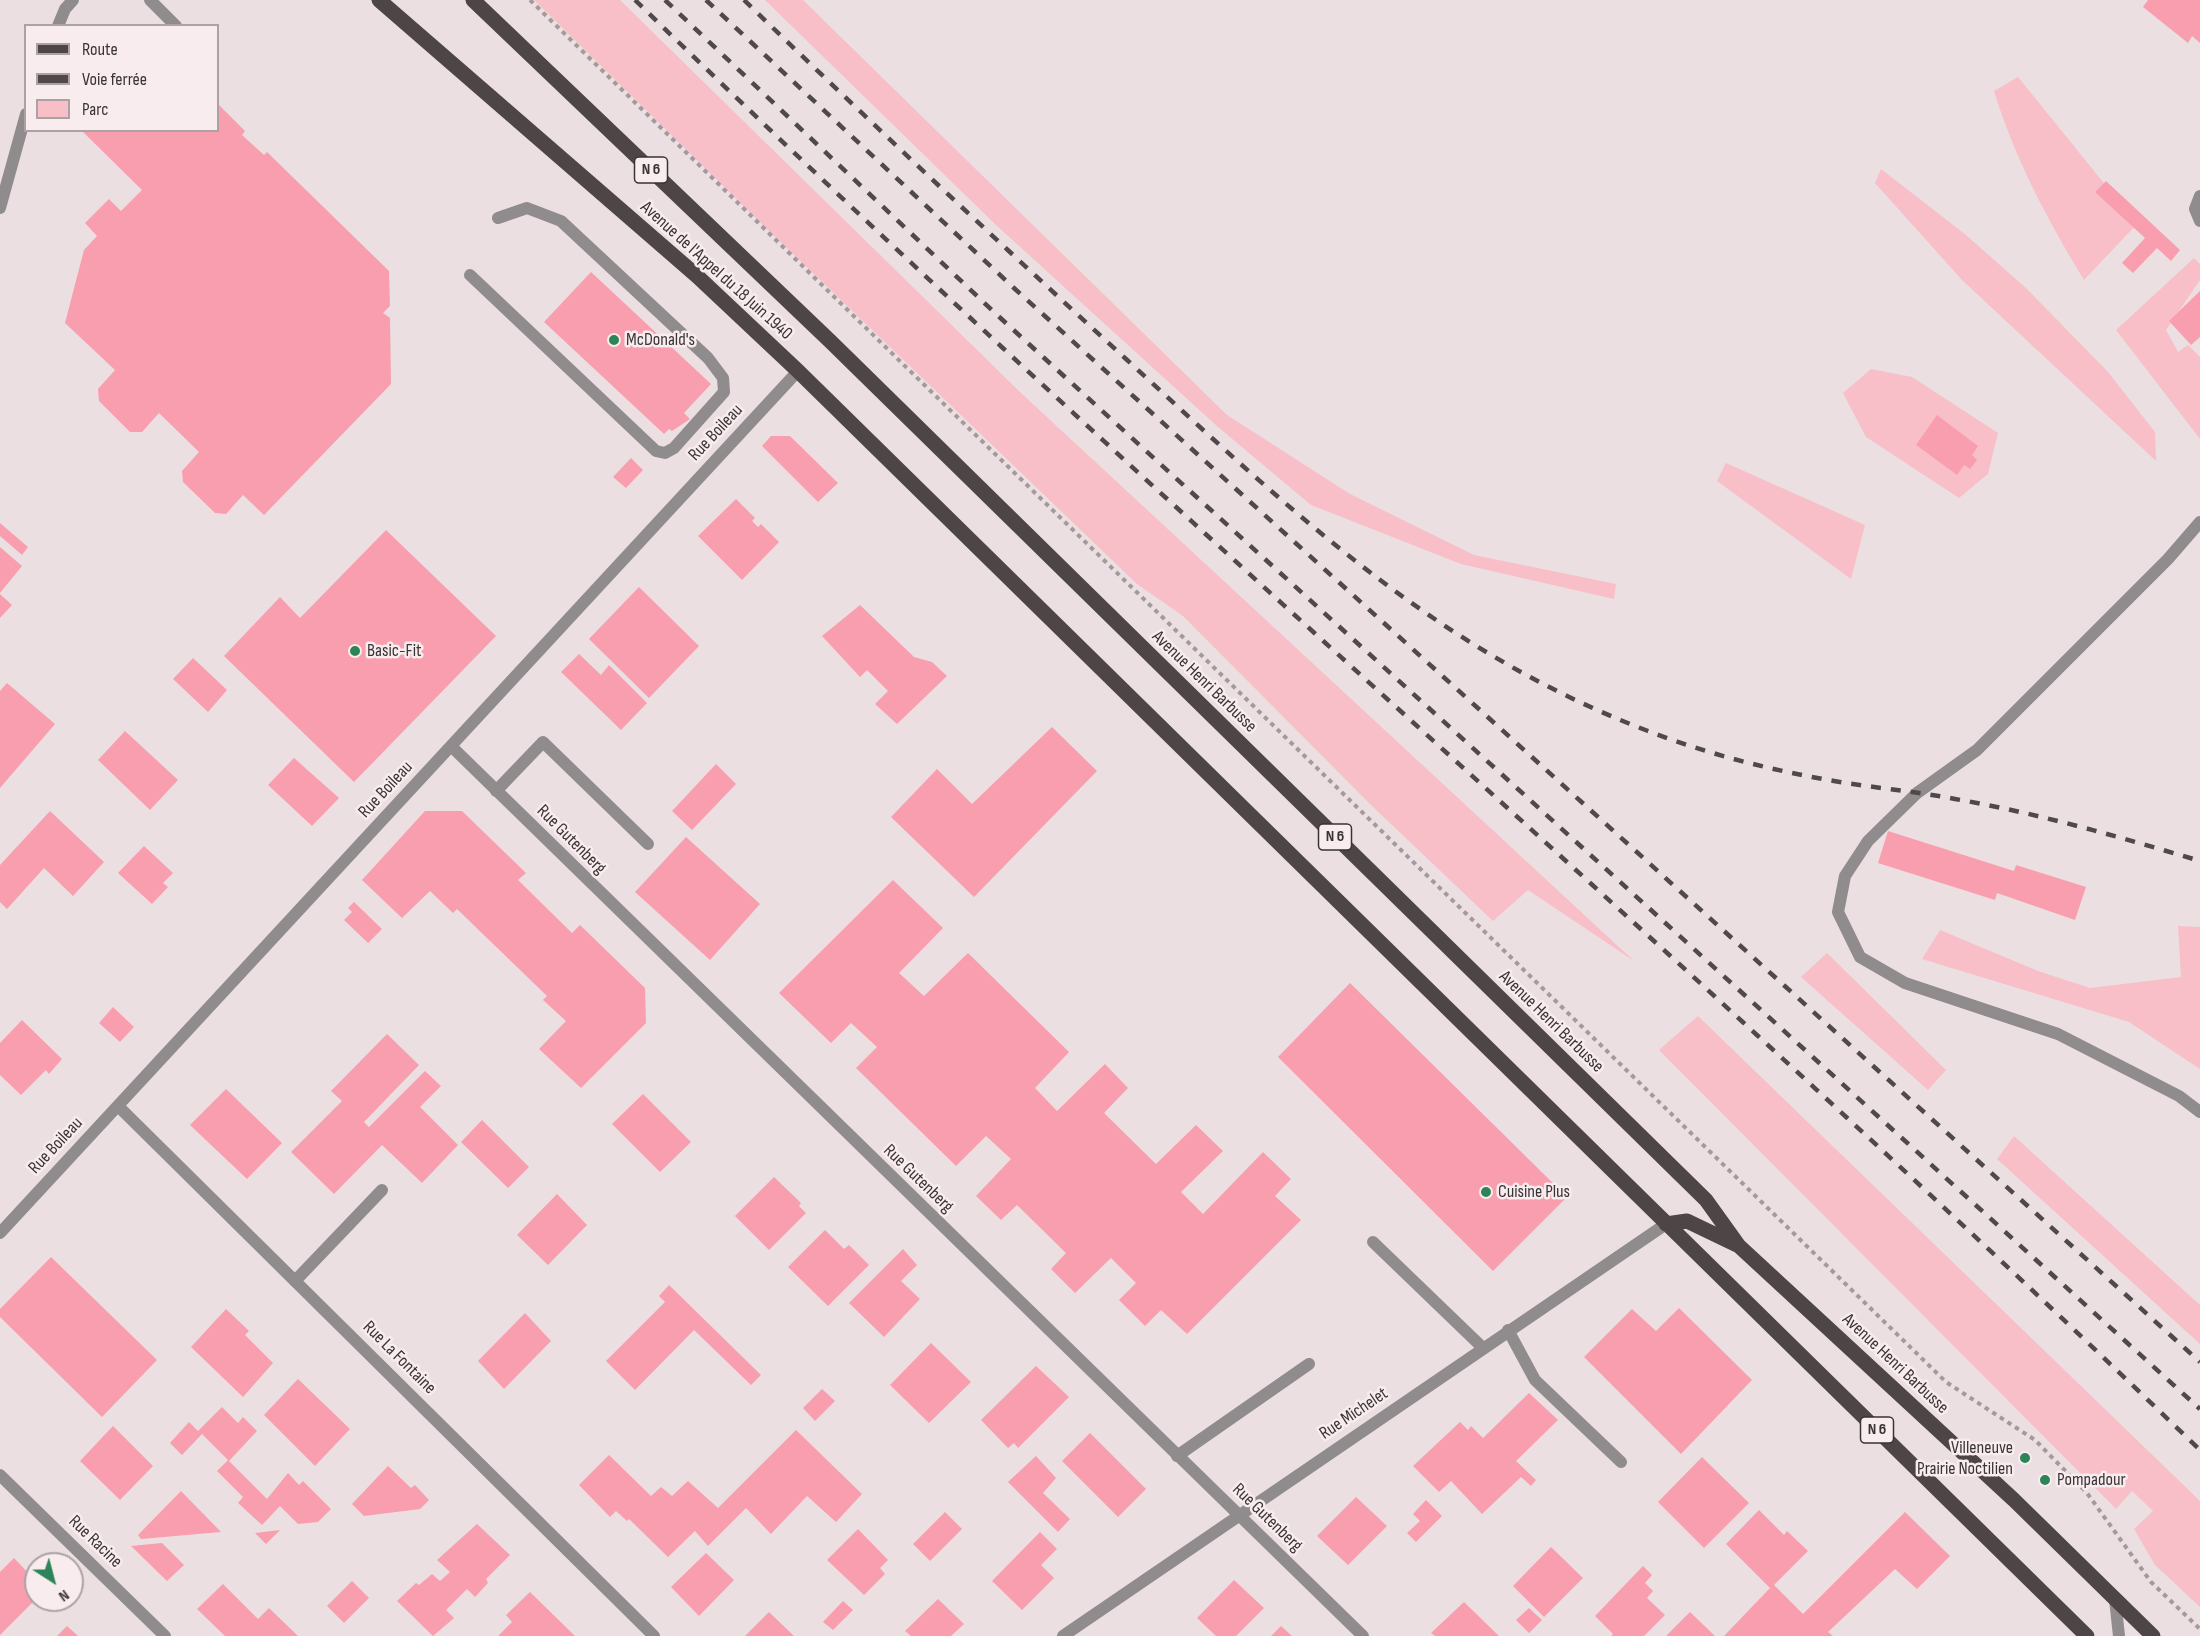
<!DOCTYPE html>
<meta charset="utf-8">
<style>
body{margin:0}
#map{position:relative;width:2200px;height:1636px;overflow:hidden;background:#ebdfe1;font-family:"Sofia Sans Condensed",sans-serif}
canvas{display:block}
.legend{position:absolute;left:24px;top:24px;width:195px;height:108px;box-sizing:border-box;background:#f9ecee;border:2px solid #aca2a4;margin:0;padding:8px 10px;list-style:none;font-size:18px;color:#393435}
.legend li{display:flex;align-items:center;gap:12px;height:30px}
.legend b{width:30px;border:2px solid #aca2a4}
.north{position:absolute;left:24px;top:1552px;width:60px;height:60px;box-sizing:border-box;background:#f9ecee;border:2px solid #aca2a4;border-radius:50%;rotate:144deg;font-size:16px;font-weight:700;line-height:24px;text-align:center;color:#393435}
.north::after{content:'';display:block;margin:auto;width:21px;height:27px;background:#2d8459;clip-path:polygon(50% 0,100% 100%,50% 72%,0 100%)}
</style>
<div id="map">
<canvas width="2200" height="1636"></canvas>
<ul class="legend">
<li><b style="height:8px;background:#4e4546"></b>Route</li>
<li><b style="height:8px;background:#4f494a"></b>Voie ferrée</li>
<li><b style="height:16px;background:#f8bfc8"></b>Parc</li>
</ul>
<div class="north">N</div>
</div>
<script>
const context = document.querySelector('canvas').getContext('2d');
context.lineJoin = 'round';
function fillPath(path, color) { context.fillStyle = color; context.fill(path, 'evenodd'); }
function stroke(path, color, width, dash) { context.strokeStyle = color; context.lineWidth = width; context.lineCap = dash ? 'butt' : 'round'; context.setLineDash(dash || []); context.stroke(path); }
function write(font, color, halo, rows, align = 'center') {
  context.font = font + ' "Sofia Sans Condensed",sans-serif'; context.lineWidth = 5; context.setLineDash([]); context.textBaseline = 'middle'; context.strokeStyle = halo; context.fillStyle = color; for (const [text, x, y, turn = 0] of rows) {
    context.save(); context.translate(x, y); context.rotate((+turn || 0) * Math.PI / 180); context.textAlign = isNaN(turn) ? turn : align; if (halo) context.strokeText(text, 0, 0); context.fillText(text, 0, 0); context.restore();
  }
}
fillPath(new Path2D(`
 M534,0h86l401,393 613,568 -106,-71 -35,31 -122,-116 -188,-189 -46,-32 -369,-354z
 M765,0h38l424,415 123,79 124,61 142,29 -2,15 -153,-35 -150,-59 -93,-78 -222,-202z
 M2018,77l119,147 -53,56c-37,-61 -69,-121 -90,-189z
 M1881,169l85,66 61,54 81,83 47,60 1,29 -194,-181 -87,-97z
 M2194,258l6,6v16l-34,50 12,22 10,-7 12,12v82l-84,-109z
 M1871,369l41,8 86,56 -10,41 -29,24 -93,-61 -23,-44z
 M1726,463l139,62 -14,54 -134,-98z
 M2178,926l22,1v142l-71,-47 -207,-63 18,-29 98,41 52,17 91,-11z
 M1827,953l119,117 -18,20 -127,-113z
 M1698,1016l502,485v106l-45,-42 -21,-36 19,-18 -21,-20 -16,18 -457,-459z
 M2014,1136l186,169v39l-203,-185z`), '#f8bfc8');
fillPath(new Path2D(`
 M2148,0h52v43l-8,-7 -4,7 -45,-36z
 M218,104l27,27 -3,4 22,20 3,-3 122,119 1,35 -7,7 7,5 1,66 -127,131 -21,-20 -17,19 -11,-1 -32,-31 -1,-11 17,-19 -40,-39 -17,19h-12l-31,-31 -1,-12 17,-19 -50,-47 19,-73 13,-14 -12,-13 24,-24 12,12 21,-21 -61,-60h137z
 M2106,181l74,69 -9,11 -14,-13 -24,25 -11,-10 23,-25 -50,-46z
 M591,272l120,112 -27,29 6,6 -18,12 -3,-2 -5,5 -120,-112z
 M2200,291v46l-9,8 -22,-24z
 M1937,415l41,31 -6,9 5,5 -7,9 -6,-4 -7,10 -41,-30z
 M771,436h19l48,47 -20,19 -56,-56z
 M631,458l12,12 -17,18 -13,-11z
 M736,499l19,19 -3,3 6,6 3,-3 18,18 -37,38 -44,-44z
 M0,523l28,24 -6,8 -22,-19z
 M386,530l110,106 -142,146 -130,-126 56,-59 20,21z
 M0,547l22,19 -22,27z
 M639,587l60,59 -50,52 -60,-59z
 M0,594l12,11 -12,13z
 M860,605l54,52 18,5 15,14 -50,48 -22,-20 13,-13 -21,-21 -7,7 -38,-41z
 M579,654l22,21 8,-10 38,38 -26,27 -60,-58z
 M193,658l34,32 -19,22 -35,-33z
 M7,683l48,41 -55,64v-97z
 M1052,727l45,44 -123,126 -83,-80 46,-48 35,35z
 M125,731l53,49 -28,30 -52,-50z
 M294,758l45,40 -27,28 -44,-41z
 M716,764l20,20 -44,46 -20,-19z
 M50,811l54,51 -31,34 -29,-28 -37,41 -7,-7v-37z
 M425,811h37l64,62 -8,7 54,53 8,-8 65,63 1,35 -65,65 -42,-39 27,-28 -23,-21 4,-4 -90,-87 -4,4 -23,-22 -28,27 -40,-38z
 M1888,831l126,40 2,-6 70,22 -11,33 -78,-27 -2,7 -117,-37z
 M686,837l74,67 -50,56 -75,-68z
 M144,846l29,27 -10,10 5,4 -16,17 -34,-31z
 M893,880l50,48 -44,45 25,23 44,-43 101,99 -34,36 22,23 48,-47 23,24 -24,25 52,51 40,-39 27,26 -42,41 22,22 60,-62 28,27 -16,17 26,24 -114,114 -26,-24 -16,16 -26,-26 17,-17 -25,-25 -36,35 -24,-24 15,-16 -49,-48 -16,15 -25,-24 35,-37 -25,-23 -30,30 -100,-98 21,-21 -26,-24 -20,20 -52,-50z
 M354,902l28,27 -14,14 -24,-23 8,-8 -4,-4z
 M1350,983l217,214 -74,74 -215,-214z
 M113,1007l21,20 -14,15 -21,-19z
 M22,1020l40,39 -13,15 -3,-4 -25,25 -21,-20v-32z
 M387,1034l32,31 -55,57 5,5 56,-56 16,15 -21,21 38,38 -36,38 -40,-38 -48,49 -43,-42 51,-51 -11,-10z
 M226,1089l56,54 -35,36 -57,-54z
 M643,1094l48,48 -31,30 -48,-48z
 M482,1120l47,47 -21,21 -47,-46z
 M774,1177l27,26 -2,3 7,7 -37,37 -34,-34z
 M557,1194l30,31 -39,40 -31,-30z
 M825,1230l19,19 5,-4 20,20 -41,41 -40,-39z
 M903,1249l14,16 -16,16 19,18 -36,38 -35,-34z
 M51,1257l106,103 -55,57 -102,-100v-8z
 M669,1285l92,90 -10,10 -57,-55 -59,60 -29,-29 59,-59 -6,-6z
 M1679,1308l73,72 -71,74 -97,-97 48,-48 24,22z
 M226,1309l23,22 -4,4 28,28 -30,34 -52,-50z
 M525,1313l26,28 -47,48 -26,-28z
 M931,1343l40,39 -42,41 -39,-38z
 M1036,1366l33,31 -51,51 -4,-5 -6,5 -27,-28z
 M298,1379l52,50 -35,37 -51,-51z
 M822,1389l13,12 -20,20 -12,-13z
 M1529,1393l29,27 -42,41 20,19 -5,6 -10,-9 -39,37 -31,-33 -12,11 -26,-26 47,-44 8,8 3,-4 12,12z
 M222,1407l16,16 5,-6 14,14 -28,30 -27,-27 -20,21 -12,-12 19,-21 9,9z
 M113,1426l40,40 -33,34 -40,-39z
 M796,1430l66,64 -26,28 -29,-26 -36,38 -25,-26 -38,38 -13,-15 -27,26 -39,-38 -2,2 -11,-10 -6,6 -31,-32 30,-30 42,41 10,-9 11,9 16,-15 30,27z
 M1090,1433l56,56 -28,28 -56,-56z
 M1036,1456l20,22 -13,15 27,26 -12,13 -50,-50z
 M1702,1457l47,46 -45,45 -46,-46z
 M228,1460l39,39 21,-26 11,12 4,-4 28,28 -13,13 -20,2 -18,-18 -18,19 -24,-22 5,-6 -26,-26z
 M388,1466l23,22 4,-3 14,15 -9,9 -56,7 -12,-12z
 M181,1491l40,41 -80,7 -3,-4z
 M1356,1497l31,29 -39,39 -31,-29z
 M1426,1500l16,16 -26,26 -9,-9 13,-12 -7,-7z
 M1759,1510l25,25 3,-4 21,20 -34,34 29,29 102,-102 45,44 -33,33 -22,-20 -67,63 5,4h-109l46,-48 -44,-44z
 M945,1512l17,17 -32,32 -17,-17z
 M477,1524l33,31 -24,24 2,4 -13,14 -8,-8 -21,21 8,8 -21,18 -36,-35 19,-18 3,2 13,-11 8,7 10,-9 -13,-12z
 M858,1529l30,31 -8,8 5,6 -21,21 -37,-35z
 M280,1530l-14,14 -11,-11z
 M1040,1532l17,17 -16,16 13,13 -32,32 -30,-29z
 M162,1543l22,22 -17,16 -36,-35z
 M1551,1547l32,31 -39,39 -31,-31z
 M706,1553l28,27 -35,36 -28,-29z
 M14,1558l22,23v18l-36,36v-63z
 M1643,1566l9,9 -7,8 8,8 -6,7 18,17 -21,21h-33l2,-2 -18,-18z
 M1234,1580l30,28 -28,28h-20l-19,-18z
 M352,1581l17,17 -25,25 -17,-17z
 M223,1584l35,35 11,-11 29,28h-73l-28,-27z
 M530,1592l45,44h-77l14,-14 -6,-7z
 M938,1599l26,25 -13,12h-40l-6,-5z
 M843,1601l10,9 -20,20 -10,-8z
 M1464,1602l35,34h-64l-4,-3z
 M1529,1608l13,12 -13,13 -13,-13z
 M769,1612l25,24h-49z
 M1690,1612l25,24h-49z
 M67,1626l11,10h-21z
 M1281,1626l11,10h-21z`), '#f99eaf');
stroke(new Path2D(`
 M530,0l1416,1382 89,58 52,53 64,89 49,47`), '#a39a9b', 4, [4.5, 4.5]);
stroke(new Path2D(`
 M150,0l26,26
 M2200,196l-5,13 5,12
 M470,275l186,176 9,2 9,-5 50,-56 -1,-14 -15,-20 -147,-137 -34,-13 -29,10
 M2200,522l-32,37 -191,191 -60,43 -49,48 -23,35 -7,36 22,45 45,26 153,51 121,62 21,16
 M496,791l47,-49 105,102
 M1373,1242l110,106
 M295,1281l87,-91
 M1508,1330l27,50 86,82
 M1177,1456l132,-92`), '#908b8c', 12);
stroke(new Path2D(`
 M451,746l912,890
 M118,1106l536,530
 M0,1233l798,-862
 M0,1475l165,161
 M2115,1599l4,37
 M1063,1636l603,-412`), '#908b8c', 12);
stroke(new Path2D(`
 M58,26l7,-17 8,-9
 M0,208l26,-94`), '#908b8c', 12);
stroke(new Path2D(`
 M379,0l318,276 101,95 1289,1265
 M473,0l357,341 876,859 33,46 275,254 139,136
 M1666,1224l21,-3 50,24`), '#4e4546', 15);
stroke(new Path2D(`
 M635,0c510,496 1053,956 1565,1450
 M665,0l331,314 161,147 1043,948
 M706,0l309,289 1185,1073
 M744,0c125,121 253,241 382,359 164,151 309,291 522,372 60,23 122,39 186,50 40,7 80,10 121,18 82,14 165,38 245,62`), '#4f494a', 4.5, [10, 10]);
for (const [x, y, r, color] of [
 [614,340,6,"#2d8459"],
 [355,651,6,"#2d8459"],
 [1486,1192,6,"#2d8459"],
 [2025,1458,6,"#2d8459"],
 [2045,1480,6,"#2d8459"]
]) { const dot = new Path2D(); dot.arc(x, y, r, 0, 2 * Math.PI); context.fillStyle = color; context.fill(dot); stroke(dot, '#f9ecee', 2); }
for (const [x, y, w] of [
 [651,170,33],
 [1335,837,33],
 [1877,1430,33]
]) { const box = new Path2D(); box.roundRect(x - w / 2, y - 13, w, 26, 4.5); context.fillStyle = '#f9ecee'; context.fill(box); stroke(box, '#393435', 1.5); }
write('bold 16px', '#393435', null, [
 ["N 6",651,170],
 ["N 6",1335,837],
 ["N 6",1877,1430]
]);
write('18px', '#393435', '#f9ecee', [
 ["Avenue de l'Appel du 18 Juin 1940",716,271,42],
 ["Rue Boileau",716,433,-47],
 ["Avenue Henri Barbusse",1204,682,44],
 ["Rue Boileau",386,790,-47],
 ["Rue Gutenberg",571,840,45],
 ["Avenue Henri Barbusse",1551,1022,44],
 ["Rue Boileau",56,1146,-47],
 ["Rue Gutenberg",918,1179,44],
 ["Rue La Fontaine",399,1358,45],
 ["Avenue Henri Barbusse",1895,1364,43],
 ["Rue Michelet",1354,1414,-34],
 ["Rue Gutenberg",1267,1518,44],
 ["Rue Racine",95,1542,44]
]);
write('18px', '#393435', '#f9ecee', [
 ["McDonald's",626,340],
 ["Basic-Fit",367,651],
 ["Cuisine Plus",1498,1192],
 ["Villeneuve",2013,1448,"right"],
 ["Prairie Noctilien",2013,1469,"right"],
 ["Pompadour",2057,1480]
], 'left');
</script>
